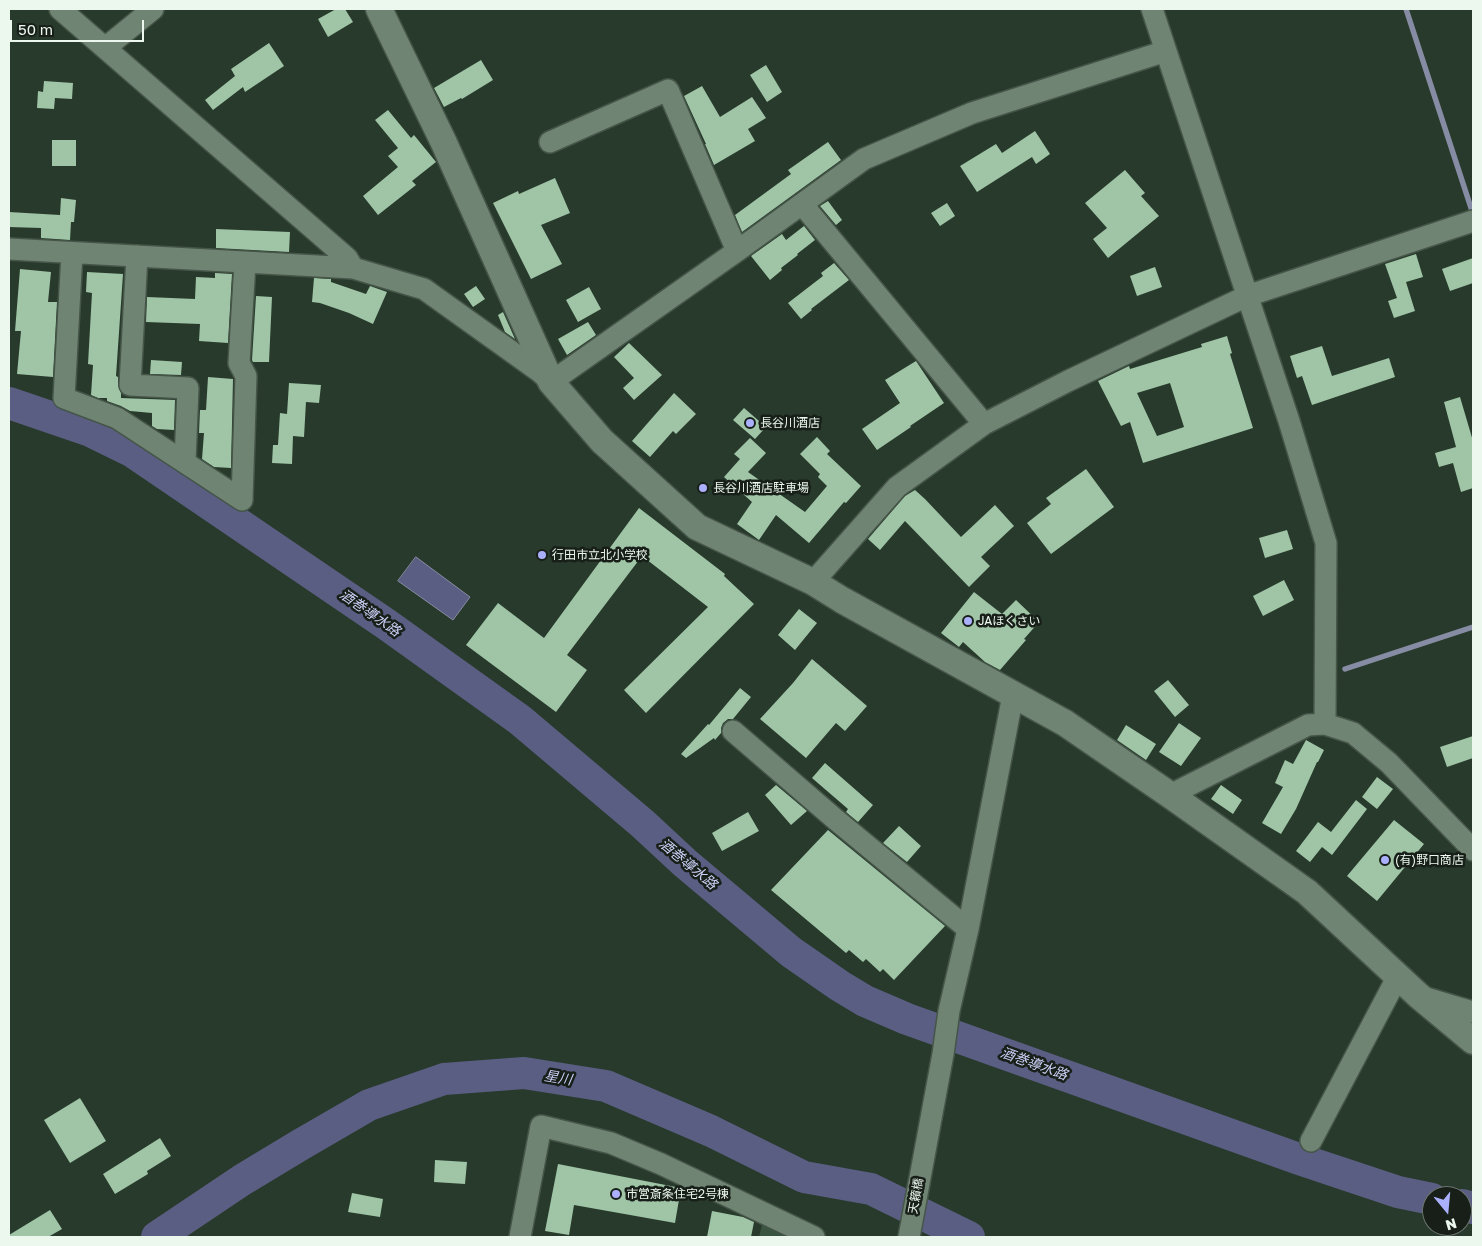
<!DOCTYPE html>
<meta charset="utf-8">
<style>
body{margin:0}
#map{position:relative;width:1482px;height:1246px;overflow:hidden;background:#283a2c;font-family:"Golos Text",sans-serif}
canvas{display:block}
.frame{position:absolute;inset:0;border:10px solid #ecf8ee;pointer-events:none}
.north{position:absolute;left:1422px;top:1186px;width:50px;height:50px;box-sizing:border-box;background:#171f18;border:1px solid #6c766e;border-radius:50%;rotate:163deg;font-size:14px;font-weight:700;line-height:20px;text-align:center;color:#ecf8ee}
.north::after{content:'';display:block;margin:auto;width:18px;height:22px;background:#aab0fb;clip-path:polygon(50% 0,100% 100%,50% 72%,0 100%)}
.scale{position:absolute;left:10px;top:20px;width:134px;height:22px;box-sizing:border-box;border:2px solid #ecf8ee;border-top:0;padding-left:6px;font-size:15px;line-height:18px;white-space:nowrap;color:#ecf8ee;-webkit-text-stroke:4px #171f18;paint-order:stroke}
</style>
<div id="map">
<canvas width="1482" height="1246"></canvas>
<div class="frame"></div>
<div class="north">N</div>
<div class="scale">50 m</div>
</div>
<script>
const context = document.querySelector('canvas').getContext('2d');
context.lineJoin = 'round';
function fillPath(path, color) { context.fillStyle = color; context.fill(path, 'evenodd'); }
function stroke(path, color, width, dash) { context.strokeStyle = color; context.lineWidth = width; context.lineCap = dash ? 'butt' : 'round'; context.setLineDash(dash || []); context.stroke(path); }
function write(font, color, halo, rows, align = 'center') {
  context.font = font + ' "Golos Text","Noto Sans JP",sans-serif'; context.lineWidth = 5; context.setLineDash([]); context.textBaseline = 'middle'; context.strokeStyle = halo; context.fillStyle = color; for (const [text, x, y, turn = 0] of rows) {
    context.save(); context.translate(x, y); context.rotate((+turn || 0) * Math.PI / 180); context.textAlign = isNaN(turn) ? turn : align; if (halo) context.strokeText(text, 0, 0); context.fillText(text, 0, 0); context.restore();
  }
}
fillPath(new Path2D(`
 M762,1225l25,12h-28z`), '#39553f');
const water = new Path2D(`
 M416,557l54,40 -17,23 -55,-39z`);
fillPath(water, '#5b5e83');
stroke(water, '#868ca3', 1);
stroke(new Path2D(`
 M1406,9l67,205
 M1345,669l128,-42`), '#868ca3', 5.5);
stroke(new Path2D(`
 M9,403l79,27 45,22 253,172 134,96 123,104 42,39 106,89 49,34 25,15 42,18 392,140 99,33 34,7
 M1462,1205l11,3
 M157,1237l85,-57 58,-35 69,-40 75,-26 80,-6 82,13 105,45 93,46 67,12 98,48`), '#5b5e83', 32);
fillPath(new Path2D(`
 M336,9h9l8,13 -25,15 -10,-18z
 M269,43l15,23 -39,26 -2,-5 -30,23 -8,-10 30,-24 -4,-7z
 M481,60l12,20 -31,19 -1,-1 -17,9 -10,-19z
 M766,65l16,27 -15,10 -17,-27z
 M44,81l29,2 -1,16 -17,-1 -1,11 -17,-1 1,-17 5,1z
 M702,86l18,31 32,-20 14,21 -18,11 7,12 -41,24 -9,-21h1l-22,-48z
 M388,110l23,28 3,-3 22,27 -24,19 4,4 -38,30 -15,-19 35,-29 -10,-11 10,-8 -23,-28z
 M1035,131l15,23 -14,10 -4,-7 -55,35 -17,-26 36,-22 6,9z
 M52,140h24v26h-24z
 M828,142l13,18 -99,72 -7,-17 56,-41 -3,-4z
 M1125,170l20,23 -4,3 18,20 -51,42 -15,-19 14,-11 -22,-25z
 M555,178l15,35 -29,12 21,39 -31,15 -38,-76 25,-12 1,3z
 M61,198l15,2 -2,22h-3l-1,18 -29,-2v-10l-32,-1v-15l51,3z
 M828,201l14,19 -6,5 -16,-19z
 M947,203l8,13 -15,10 -9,-13z
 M804,226l11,14 -18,14 1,1 -17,13 1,2 -12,10 -19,-24 31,-22 4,6z
 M216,229l74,3 -1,20 -73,-4z
 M1416,254l7,23 -17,5 9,29 -21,7 -6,-17 9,-3 -12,-34z
 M1473,258v25l-23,8 -8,-22z
 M834,263l15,17 -38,29 1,1 -11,9 -13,-16 35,-27 -2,-3z
 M1155,267l7,20 -25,9 -7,-20z
 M20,269l31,3 -3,30h9l-4,75 -36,-3 4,-43h-6z
 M87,272l36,2 -7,102 2,1v8l3,8v5l54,2 -1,30 -17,-1 -5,-3v-13l-22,-2 -9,-5 -14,-5v-3h-9l-7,-3 2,-30 -5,-1 4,-71 -6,-1z
 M215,273l17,1 -4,69 -29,-2 1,-17 -54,-2 1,-25 48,2 1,-22 19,1z
 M314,278l17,1v3l35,12 4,-8 17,6 -14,32 -24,-11 -29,-10 -8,-1z
 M476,286l9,13 -12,8 -9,-13z
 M589,287l12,22 -23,13 -12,-22z
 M256,296l16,1 -3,65h-16l-1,-2z
 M503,312l12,27 -10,-7 -7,-17z
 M588,322l8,13 -29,20 -9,-16z
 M1227,336l5,17 -2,1 23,74 -110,35 -13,-41 -9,4 -23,-45 31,-15 1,3 72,-22 -1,-3zM1170,383l14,44 -27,9 -20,-43z
 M629,343l33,32 -28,25 -11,-12 11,-10 -20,-21z
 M1322,346l10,30 57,-18 6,19 -83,28 -10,-29 -5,2 -7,-22z
 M151,360l31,2 -1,13 -31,-1z
 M916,361l28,42 -34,23 1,1 -34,23 -15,-21 38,-26 -15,-23z
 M208,377l25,2 -2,89 -17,-1 -12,-8 2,-26h-5l1,-23h6z
 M289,383l32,2 -2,18 -13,-1 -2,35 -11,-1 -1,28 -20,-1 1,-18h5l2,-32 7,1z
 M674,393l22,21 -20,20 -3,-3 -23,26 -18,-16z
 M1460,397l13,44v47l-12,4 -8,-29 -14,4 -4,-14 21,-6 -12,-45z
 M744,408l22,19 -11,12 -22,-19z
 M817,437l13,14 -3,3 34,32 -15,17 -2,-1 -35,41 -33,-28 -17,25 -22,-16 15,-22 -28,-25 16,-18 -6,-5 16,-16 16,15 -18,19 57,40 22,-26 -9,-9 2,-3 -20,-20z
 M1086,469l28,38 -63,47 -24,-31 24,-19 -5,-6z
 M915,490l10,9 36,38 34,-32 19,21 -33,31 9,9 -21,21 -64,-66 -25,29 -12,-11 37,-43z
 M639,508l86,66 -1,2 30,28 -108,109 -22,-23 84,-83 -66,-51 -75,99 20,15 -31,42 -90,-67 32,-42 46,35z
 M1287,530l6,19 -28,9 -6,-20z
 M1284,580l10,20 -31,16 -10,-20z
 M974,592l28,22 14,-14 23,22 -15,17 2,1 -26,30 -15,-8 -22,-20 -4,5 -18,-14z
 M799,609l18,14 -22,27 -17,-15z
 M812,659l55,47 -22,25 -9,-8 -30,35 -46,-39 33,-36z
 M1168,680l21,25 -14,12 -21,-26z
 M740,688l11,9 -18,22h-5l-5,4 -2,5v5l-6,7 -1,-2 -28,20 -5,-4 27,-30 1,1z
 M1179,723l22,15 -20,28 -22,-14z
 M1126,725l30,19 -10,16 -29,-20z
 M1473,736v22l-26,9 -7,-20z
 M1306,740l18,10 -6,12h-1l-21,47 -15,25 -19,-11 21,-36 -8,-4 10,-23 8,4z
 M825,763l48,42 -15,17 -12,-10 2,-3 -36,-31z
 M1377,777l16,12 -16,20 -15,-12z
 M776,785l31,26 -16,14 -26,-30z
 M1221,785l21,15 -9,14 -22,-15z
 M1356,800l11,9 -35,46 -10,-8 -12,15 -14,-11 22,-29 13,10z
 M748,812l11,19 -37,20 -10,-18z
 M1394,820l30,24 -47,57 -30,-25z
 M899,826l22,20 -14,16 -24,-19z
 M828,830l117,96 -51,54 -11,-11 -3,3 -14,-13 -3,3 -14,-12 -3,3 -75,-63z
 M80,1098l26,43 -36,22 -26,-43z
 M160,1138l11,18 -24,15 1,3 -33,20 -12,-20z
 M435,1160l32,2 -2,22 -31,-2z
 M558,1164l123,24 -6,35 -101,-18 -5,30 -24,-4z
 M352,1193l31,6 -3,18 -32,-5z
 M50,1210l12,19 -14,8h-39v-2z
 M712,1211l31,6 11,5 -3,15h-44z`), '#9fc4a6');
const minor = new Path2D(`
 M60,9l287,249 6,10
 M1152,9l137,412 37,122 -1,181
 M105,48l48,-39
 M550,142l118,-52 69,161
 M802,204l182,220
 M9,249l344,19 71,21 116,83 11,10 186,-131 127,-92 108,-46 194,-62
 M72,253l-8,145 53,20 125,82 4,-124 -7,-13 6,-100
 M137,256l-7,129 58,3 -3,74
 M813,582l84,-95 87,-63 84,-43 179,-85 226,-75
 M733,731l102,88 133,110
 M1170,795l138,-70 17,-1 28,9 36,30 84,87
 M1423,997l50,15
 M1311,1141l87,-165
 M520,1237l21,-111 70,17 50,21 153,73
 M909,1237l34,-183 6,-43 19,-82 45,-234`);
const tertiary = new Path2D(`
 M379,9l65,134 107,239 51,59 95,86 116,55 29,18 223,123 105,72 137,97 112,104 54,45`);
stroke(minor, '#455548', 24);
stroke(tertiary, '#455548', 29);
stroke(minor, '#6f8473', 21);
stroke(tertiary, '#6f8473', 26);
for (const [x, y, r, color] of [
 [750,423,5,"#aab0fb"],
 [703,488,5,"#aab0fb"],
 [542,555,5,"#aab0fb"],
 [968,621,5,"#aab0fb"],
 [1385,860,5,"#aab0fb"],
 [616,1194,5,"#aab0fb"]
]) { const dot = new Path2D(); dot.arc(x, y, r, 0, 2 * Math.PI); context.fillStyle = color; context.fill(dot); stroke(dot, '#171f18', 2); }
write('12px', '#ecf8ee', '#171f18', [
 ["長谷川酒店",760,423],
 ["長谷川酒店駐車場",713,488],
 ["行田市立北小学校",552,555],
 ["JAほくさい",978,621],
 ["(有)野口商店",1395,860],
 ["市営斎条住宅2号棟",626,1194]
], 'left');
write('12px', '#ecf8ee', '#171f18', [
 ["天籟橋",916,1196,-80]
]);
write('italic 14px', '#ccd0f7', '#171f18', [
 ["酒巻導水路",370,613,35],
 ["酒巻導水路",688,864,40],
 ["酒巻導水路",1034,1064,20],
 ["星川",558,1078,9]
]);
</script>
